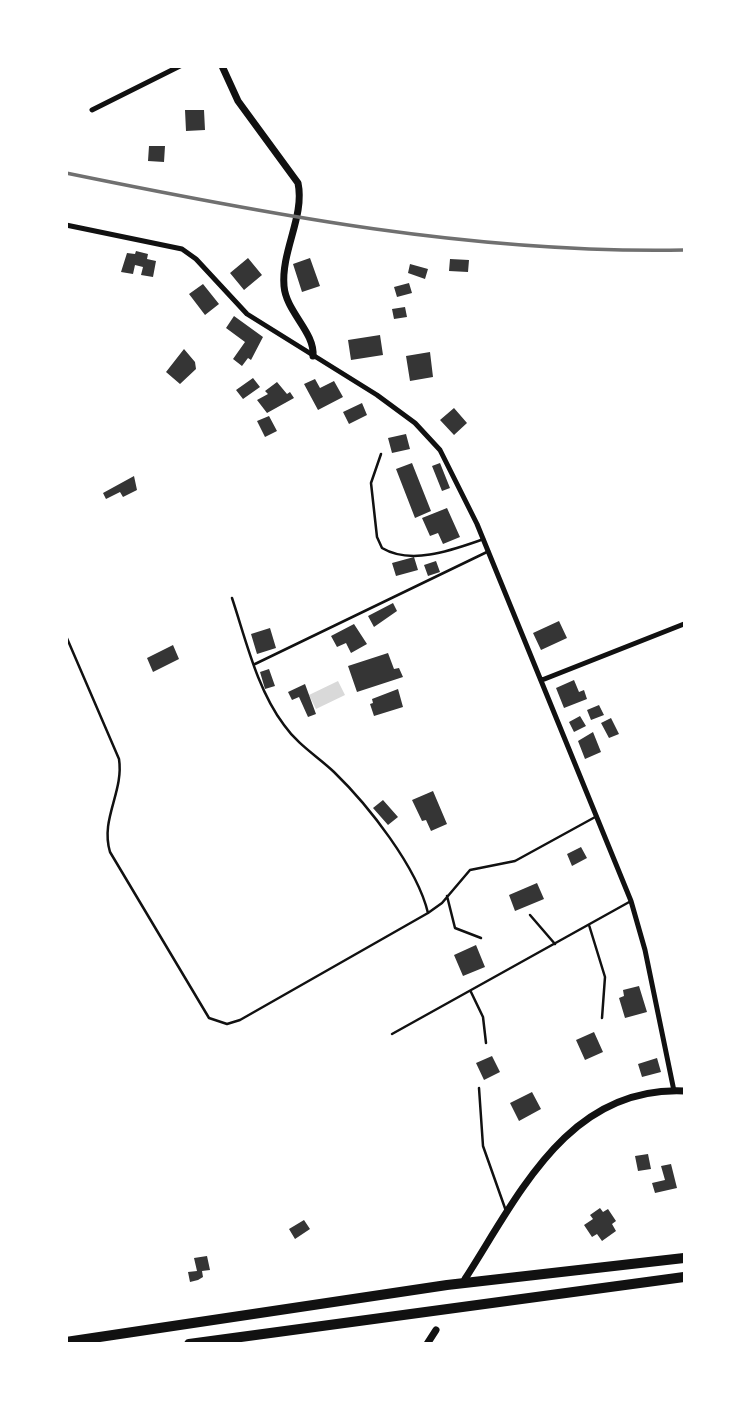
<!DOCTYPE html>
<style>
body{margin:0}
#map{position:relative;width:751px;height:1410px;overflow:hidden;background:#fff;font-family:Mulish,sans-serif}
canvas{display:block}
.frame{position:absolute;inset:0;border:68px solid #fff;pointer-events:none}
</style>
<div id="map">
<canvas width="751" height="1410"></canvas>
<div class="frame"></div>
</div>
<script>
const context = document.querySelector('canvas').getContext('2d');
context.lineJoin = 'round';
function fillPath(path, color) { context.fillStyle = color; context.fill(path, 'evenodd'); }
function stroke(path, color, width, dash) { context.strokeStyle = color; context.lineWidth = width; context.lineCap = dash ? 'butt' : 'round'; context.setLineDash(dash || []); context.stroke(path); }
fillPath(new Path2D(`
 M338,681l7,14 -29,14 -7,-14z`), '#d9d9d9');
fillPath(new Path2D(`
 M185,110h19l1,20 -19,1z
 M149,146h16l-1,16 -16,-1z
 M136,251l12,3 -1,5 9,2 -3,16 -12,-2 2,-8 -8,-2 -2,9 -12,-2 6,-19 8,1z
 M248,258l14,17 -18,15 -14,-17z
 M310,258l10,28 -18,6 -9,-28z
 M450,259l19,1 -1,12 -19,-1z
 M410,264l18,5 -3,10 -17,-6z
 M409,283l3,10 -15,4 -3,-10z
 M203,284l16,20 -14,11 -16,-21z
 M405,307l2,10 -13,2 -2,-10z
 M234,316l29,21 -12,23 -3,-2 -6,8 -9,-7 12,-17 -19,-14z
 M380,335l3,20 -32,5 -3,-20z
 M184,349l11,13 1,7 -16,15 -14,-12z
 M430,352l3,25 -23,4 -4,-25z
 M253,378l7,9 -17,12 -7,-9z
 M315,379l5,9 14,-7 9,16 -25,13 -14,-26z
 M277,382l10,12 3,-2 4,6 -27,15 -10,-13 11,-6 -3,-3z
 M362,403l5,12 -18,9 -6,-12z
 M454,408l13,15 -13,12 -14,-15z
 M269,416l8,15 -12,6 -8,-16z
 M406,434l4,15 -18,4 -4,-15z
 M412,463l19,48 -16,7 -19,-49z
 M440,463l10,25 -8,3 -10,-25z
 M134,476l3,14 -14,7 -3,-5 -14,7 -3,-6z
 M447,508l13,29 -17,7 -5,-11 -8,3 -8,-18z
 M414,557l4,13 -22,6 -4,-13z
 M436,561l4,11 -12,4 -4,-11z
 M393,603l4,8 -23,16 -6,-11z
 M559,621l8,17 -26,12 -8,-17z
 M354,624l13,20 -16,9 -5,-10 -9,4 -6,-11z
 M270,628l6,20 -19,6 -6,-20z
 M173,645l6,14 -26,13 -6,-14z
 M388,653l6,16 5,-1 4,9 -46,15 -9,-26z
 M269,669l6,17 -10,3 -5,-17z
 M574,680l5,12 5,-2 3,9 -23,9 -8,-20z
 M305,684l11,30 -8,3 -9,-20 -7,3 -4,-8z
 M398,689l5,18 -29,9 -4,-12 3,-1 -1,-4z
 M599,705l5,10 -13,5 -4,-10z
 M580,716l6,10 -12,6 -5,-10z
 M611,718l8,16 -10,4 -8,-15z
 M593,732l8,20 -16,7 -7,-18z
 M433,791l14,33 -16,7 -5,-11 -4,1 -10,-21z
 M383,800l15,17 -10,8 -15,-17z
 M581,847l6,11 -15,8 -5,-12z
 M537,883l7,16 -29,12 -6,-16z
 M476,945l9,22 -22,9 -9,-21z
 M639,986l8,26 -22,6 -6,-20 5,-2 -1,-6z
 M594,1032l9,20 -18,8 -9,-20z
 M492,1056l8,16 -16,8 -8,-17z
 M657,1058l4,14 -19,5 -4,-13z
 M532,1092l9,17 -22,12 -9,-18z
 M648,1154l3,15 -13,2 -3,-15z
 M671,1164l6,24 -22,5 -3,-10 13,-3 -4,-14z
 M600,1208l3,4 5,-3 8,12 -4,3 4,7 -14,10 -5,-7 -5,3 -8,-12 9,-6 -3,-4z
 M304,1220l6,9 -15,10 -6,-10z
 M207,1256l3,14 -8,1 1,6 -5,3 -8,2 -2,-10 9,-1 -3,-13z`), '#353535');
stroke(new Path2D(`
 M381,454l-10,29 6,54 5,11c30,18 73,1 102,-9
 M232,598c14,42 25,91 52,127 14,20 33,31 50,47 34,33 83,95 94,141l14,-10 28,-33 45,-9 82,-45
 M66,636l53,123c5,33 -19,60 -9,93l99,166 18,6 13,-4 188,-107
 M255,664l234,-113
 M447,896l8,32 26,10
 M530,915l25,29
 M589,925l16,52 -3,41
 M471,992l12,25 3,26
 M392,1034l239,-133
 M479,1088l4,58 23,65`), '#111', 2.5);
stroke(new Path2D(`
 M92,110l88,-44
 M66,225l116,24 14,10 51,55 130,81 38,28 25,27 37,74 154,377 14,49 29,141
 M542,680l142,-56`), '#111', 5);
stroke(new Path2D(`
 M222,66l16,35 60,82c7,33 -17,68 -14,103 2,26 31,46 29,70
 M465,1279c54,-84 103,-193 219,-188
 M427,1344l9,-14`), '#111', 7);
stroke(new Path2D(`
 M66,1342l381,-57 237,-27
 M189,1344l495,-67`), '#111', 10);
stroke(new Path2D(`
 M66,173c205,42 409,81 618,77`), '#707070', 3.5);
</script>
